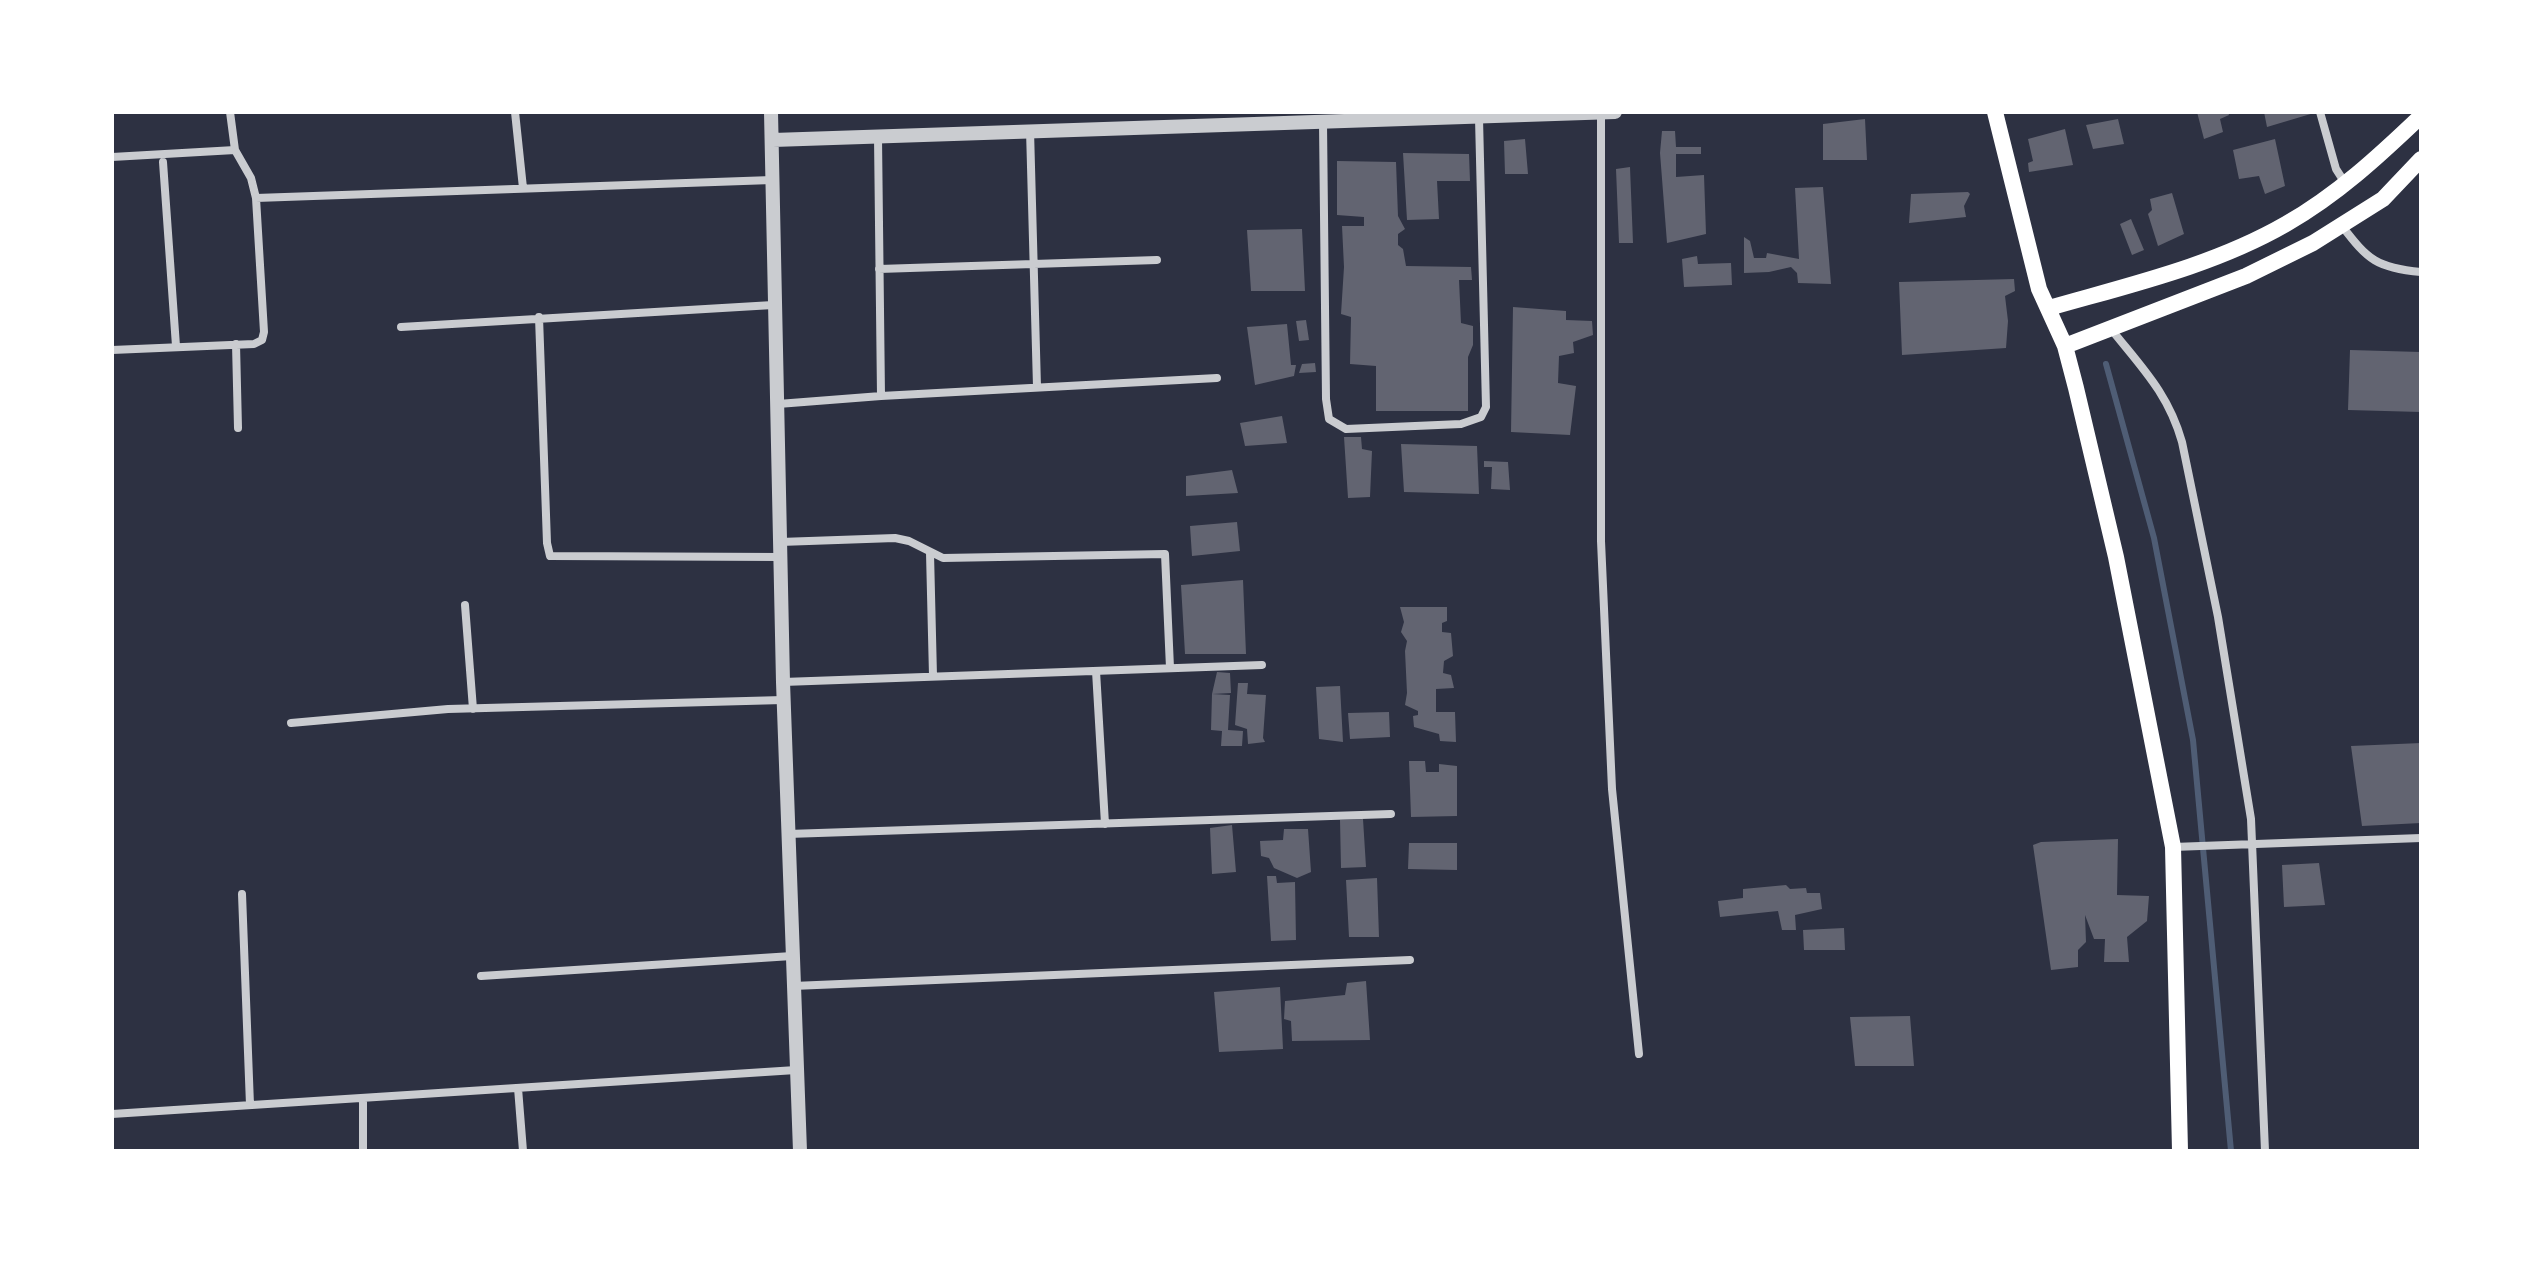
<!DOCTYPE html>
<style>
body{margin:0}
#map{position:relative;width:2533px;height:1263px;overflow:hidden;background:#2d3142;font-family:Spectral,serif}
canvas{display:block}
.frame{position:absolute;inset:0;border:114px solid #fff;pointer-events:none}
</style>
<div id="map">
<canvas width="2533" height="1263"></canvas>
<div class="frame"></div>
</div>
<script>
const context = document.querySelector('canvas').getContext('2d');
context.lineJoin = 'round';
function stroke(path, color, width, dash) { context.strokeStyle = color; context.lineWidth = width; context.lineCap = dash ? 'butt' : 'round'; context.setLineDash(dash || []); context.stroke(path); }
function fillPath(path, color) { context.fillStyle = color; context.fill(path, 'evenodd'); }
stroke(new Path2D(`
 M2106,364l48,174 39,202 38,411`), '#4f5d75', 6);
fillPath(new Path2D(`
 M2197,112h31l1,3 -9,4 3,13 -19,7z
 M2264,112h49l1,1 -47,14z
 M1865,119l2,41h-44v-36z
 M2118,119l6,25 -31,5 -7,-24z
 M2065,129l8,36 -44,7 -1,-9 5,-2 -5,-22z
 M1662,131h13l1,16h25v7h-25v23l28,-2 2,59 -39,9 -7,-90z
 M1525,139l3,35h-23l-1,-33z
 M2275,139l10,47 -20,8 -6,-18 -20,3 -6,-29z
 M1403,153l66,1 1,27h-33l2,38 -32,1z
 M1337,161l59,1 2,54 7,13 -7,5v11l5,4 3,17 65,1 1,13h-13l2,43 12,3v19l-5,12v54h-92v-45l-26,-2 1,-47 -10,-3 3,-47 -2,-41h22v-9l-27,-2z
 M1630,167l3,76h-14l-3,-74z
 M1823,187l8,97 -33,-1 -1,-10 -6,-6 -22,5 -25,1v-36l6,4 4,17h12l1,-5 32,6 -4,-71z
 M1968,192l2,2 -6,12 2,11 -57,6 2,-29z
 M2172,193l12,41 -26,12 -10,-32 4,-4 -2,-11z
 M2131,219l13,31 -12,5 -12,-31z
 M1302,229l3,62h-54l-4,-61z
 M1697,256l1,8 33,-1 1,22 -48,2 -2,-28z
 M2014,279l1,12 -10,5 3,25 -2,27 -104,7 -3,-73z
 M1513,307l53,4v9l26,1 1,14 -20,7 1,11 -15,3 -1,27 18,3 -6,49 -59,-3z
 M1306,320l3,20 -10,1 -3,-20z
 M1287,324l4,41h5l-2,11 -39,9 -8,-58z
 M2350,350l71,2v60l-73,-2z
 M1315,363l1,9 -17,1 3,-9z
 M1282,416l5,27 -42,3 -5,-23z
 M1344,437h17l1,12 10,2 -2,46 -22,1z
 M1401,444l76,2 2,48 -75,-2z
 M1484,461l24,1 2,28 -19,-1 1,-22h-8z
 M1232,470l6,23 -52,3v-20z
 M1237,522l3,29 -48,5 -2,-30z
 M1243,580l3,74h-61l-4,-69z
 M1400,607h47v14l-5,2v9l9,1 2,23 -9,5 -1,12 8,2 3,13 -18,1v23h19l1,30 -16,-1 -1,-7 -25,-7 -1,-11 5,-1v-4l-13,-6 2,-12 -2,-42 2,-10 -6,-9 3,-10z
 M1217,672l13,1 1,20 -19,1 18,1 -2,35 15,1 -1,15h-21l1,-15 -11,-1 1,-36z
 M1238,683h10l-1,11 19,1 -3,43 2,4 -17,2 -1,-15 -12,-4z
 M1340,686l3,56 -24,-3 -3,-52z
 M1389,712l1,25 -40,2 -2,-26z
 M2421,743v80l-59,3 -11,-80z
 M1409,761h16l1,11h13v-8l18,2v50l-46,1z
 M1363,819l3,48 -25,1 -1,-48z
 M1232,825l4,47 -24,2 -2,-46z
 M1284,829h24l3,43 -14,6 -23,-10 -5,-10 -8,-2 -1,-15 23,-1z
 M2118,839l-1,56 32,1 -2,25 -20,16 2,25h-25l1,-23h-11l-9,-24 1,27 -8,8v17l-27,3 -18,-125 8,-3z
 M1409,843h48v27l-49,-1z
 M2319,863l6,42 -41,2 -2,-42z
 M1267,876h9l1,7 18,-1 1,58 -25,1z
 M1377,878l2,59h-30l-3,-57z
 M1786,885l4,4 16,-1 1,5h13l2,16 -27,6 1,15h-14l-4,-19 -58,6 -2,-16 25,-3v-9z
 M1844,928l1,22h-41l-1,-20z
 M1366,981l4,59 -78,1 -1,-20 -7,-2 1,-18 60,-6 2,-12z
 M1280,987l3,62 -64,3 -5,-60z
 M1910,1016l4,50h-59l-5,-49z`), '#626471');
stroke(new Path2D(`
 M515,112l8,76
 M1601,112v429l11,248 27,265
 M2320,112l16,57 9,14
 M1323,123l3,276 3,20 17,10 115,-5 20,-7 5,-10 -7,-289
 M1030,130l7,257
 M878,137l3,259
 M112,157l123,-7
 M163,162l13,184
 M256,198l516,-18
 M2342,226c26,34 35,42 79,46
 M879,269l278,-9
 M539,317l8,226 3,13 231,1
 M401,327l372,-22
 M2111,329c31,39 57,64 71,113l36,175 33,202 14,332
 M236,344l2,84
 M112,350l142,-6 8,-4 2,-8 -8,-134 -5,-20 -16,-28 -5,-38
 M778,404l103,-8 336,-18
 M780,542l115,-4 14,3 34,17 222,-4 5,114
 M930,553l3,123
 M465,605l8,104
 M1096,671l9,153
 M783,682l479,-17
 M291,723l157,-14 335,-9
 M788,834l603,-20
 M2173,847l248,-9
 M242,894l8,211
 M481,976l311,-20
 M793,986l617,-26
 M518,1088l5,63
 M363,1098v53
 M112,1114l684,-44`), '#caccd0', 8);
stroke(new Path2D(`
 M771,112l12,570 17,469
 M773,140l842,-28`), '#caccd0', 14);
stroke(new Path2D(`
 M1995,112l44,177 26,57 11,42 40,169 57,290 7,304
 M2049,308c80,-23 164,-42 237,-84 51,-29 93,-68 135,-108
 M2065,346l181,-70 67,-33 70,-44 38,-40`), '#fff', 16);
</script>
